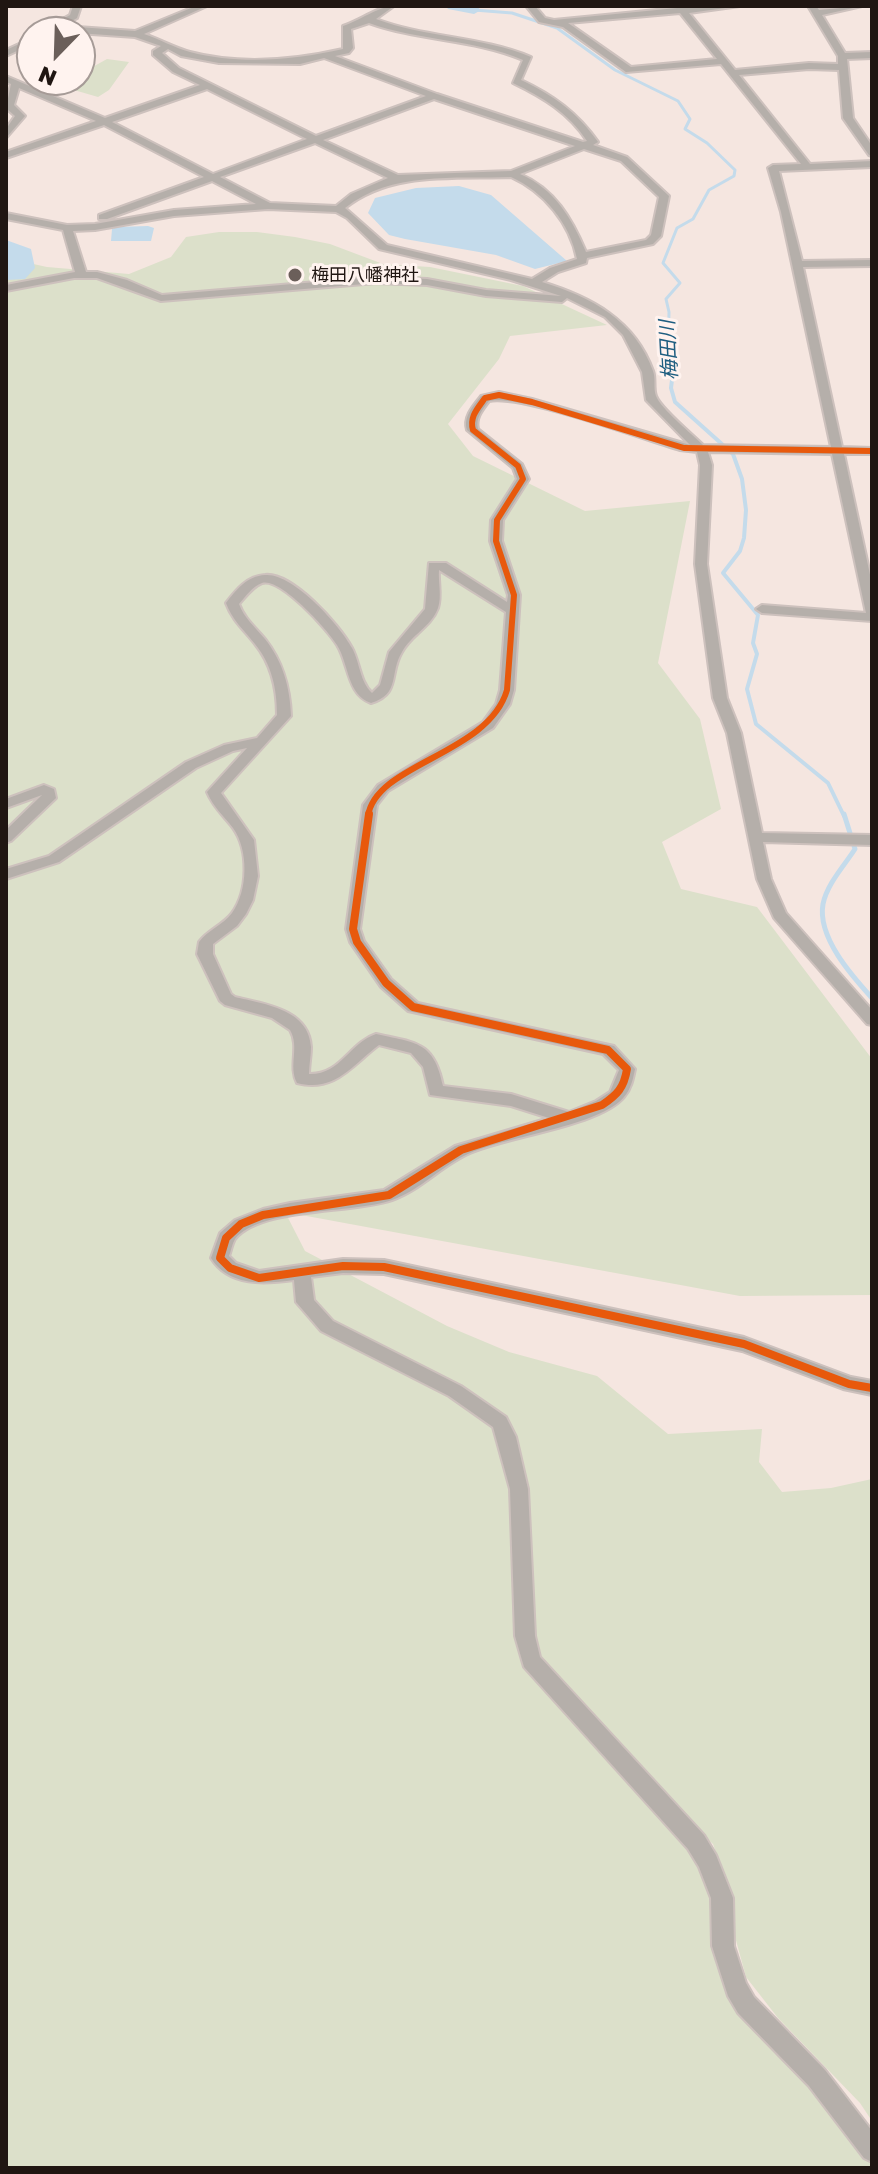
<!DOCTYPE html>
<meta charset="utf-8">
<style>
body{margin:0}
#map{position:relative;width:878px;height:2174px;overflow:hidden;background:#f5e6e0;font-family:"Golos Text",sans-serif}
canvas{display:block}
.frame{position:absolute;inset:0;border:8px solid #201612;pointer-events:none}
.north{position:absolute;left:16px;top:16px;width:80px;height:80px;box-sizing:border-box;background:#fff3ef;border:2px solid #a69b97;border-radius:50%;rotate:203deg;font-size:22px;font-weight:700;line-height:32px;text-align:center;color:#201612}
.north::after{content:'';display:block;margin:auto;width:28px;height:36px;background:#6b5f5a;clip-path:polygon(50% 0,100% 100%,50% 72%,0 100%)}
</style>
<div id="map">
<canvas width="878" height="2174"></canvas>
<div class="frame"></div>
<div class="north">N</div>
</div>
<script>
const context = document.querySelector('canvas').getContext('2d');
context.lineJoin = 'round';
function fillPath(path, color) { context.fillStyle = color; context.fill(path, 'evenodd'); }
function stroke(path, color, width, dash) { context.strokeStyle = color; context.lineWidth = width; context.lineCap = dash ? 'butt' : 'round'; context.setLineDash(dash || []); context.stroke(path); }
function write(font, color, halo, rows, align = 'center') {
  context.font = font + ' "Golos Text","Noto Sans JP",sans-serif'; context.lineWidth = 6; context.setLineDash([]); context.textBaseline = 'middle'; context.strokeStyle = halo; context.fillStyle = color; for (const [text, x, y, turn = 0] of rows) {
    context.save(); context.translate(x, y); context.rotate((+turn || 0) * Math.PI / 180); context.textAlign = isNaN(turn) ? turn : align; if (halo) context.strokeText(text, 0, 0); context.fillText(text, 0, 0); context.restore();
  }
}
fillPath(new Path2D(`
 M107,59l22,3 -20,28 -11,7 -24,-7 11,-10 -5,-6z
 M219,232h38l38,5 35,7 53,20 47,3 93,19 84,39 -97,11 -11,23 -51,65 25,32 112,55 105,-10 -32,162 42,56 21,90 -59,33 19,47 76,18 115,152v236l-132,1 -455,-84 20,39 142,75 62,26 88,24 71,58 94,-5 -3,33 23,30 49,-4 41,-9v642l-12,-18 -82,-85 -32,-41 -12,-44 -1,-30 -20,-59 -15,-13 -2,29 16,36 2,44 102,147 15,28 41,47v6h-866v-1910l41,9 82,7 42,-17 15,-20z`), '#dce0ca');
fillPath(new Path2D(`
 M459,186l32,9 76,66 -32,8 -39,-14 -91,-16 -16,-4 -21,-22 7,-15 41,-10z
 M148,226l6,2 -3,13h-40l1,-12 4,-2z
 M6,240l25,9 4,19 -10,11 -19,1z`), '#c4dbeb');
stroke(new Path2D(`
 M474,10l38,3 45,15 58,42 63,31 12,18 -5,10 22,14 28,27 -1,6 -25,14 -16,29 -16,9 -14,35 17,20 -14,16 3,13 -1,45`), '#c4dbeb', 3);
stroke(new Path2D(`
 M668,355l6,9 -3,24 4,14 58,52 9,25 4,31 -2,28 -4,13 -17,22 35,42 -5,28 4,11 -10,35 9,35 72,59 16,33`), '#c4dbeb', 4);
stroke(new Path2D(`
 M844,814l11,35c-11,17 -28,35 -32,55 -6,33 29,72 49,94`), '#c4dbeb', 5);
fillPath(new Path2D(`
 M446,6h30l5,4 -7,4 -26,-5z`), '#c4dbeb');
const street = new Path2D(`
 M73,6h8l-4,12 -14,8 72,5 61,-25h11l-63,28c15,5 31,14 46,18 49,13 105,8 153,-3v-23c16,-5 36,-20 51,-20l-18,13c50,19 105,17 155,38l-10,23c32,15 57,33 77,62l-5,3 34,12 42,39 -8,40 -8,8 -66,14 -1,5 -28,9 -16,10c49,15 93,38 111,89 3,8 0,17 3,25 5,13 36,38 47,49l128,2 -50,-235 -13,-44 5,-3 28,-1 -80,-100 -95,8 -63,-45 -24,-5 -13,-16h9l10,12 9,2 123,-12 -2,-2h65l-51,7 46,57 74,-7 29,1v-8l-30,-50h8l3,4 43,-4 -40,9 23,38 27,-1v6l-25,1 6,59 19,28v10l-3,-1 -26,-37 -4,-48 -30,-1 -70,6 71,89 62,-3v6l-93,4 23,90 70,-1v6l-69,1 39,180 30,1v6h-28l28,130v37l-110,-8 -6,-4 6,-4 104,8 -34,-159 -124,-2 4,13 -5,99 20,134 14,35 21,100 110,2v10l-109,-3 8,37 15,34 86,97v15l-5,-1 -93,-106 -17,-39 -30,-146 -14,-35 -18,-134 5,-99 -3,-13 -17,-2c-37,-11 -160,-56 -191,-49 -6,8 -14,17 -11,28l44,35 7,15 -26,41 -1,21 18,54 -6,95 -4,14 -17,24 -105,63 -11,14 -17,124 4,12 27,38 27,24 196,43 21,23c-2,10 -4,20 -11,28 -24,29 -116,39 -154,56 -28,12 -49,37 -78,47 -40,14 -131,7 -157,39 -3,5 -4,12 -6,17l7,7 23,8 84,-12 41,1 360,77 107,40 21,4v14l-29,-6 -101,-38 -358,-77 -41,-1 -32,4 3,23 19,21 128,65 45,31 10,20 12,52 7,147 5,21 164,178 12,20 17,43 1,48 12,37 8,14 71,73 47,61v31l-8,-4 -55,-72 -71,-73 -10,-17 -16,-50 -1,-48 -12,-31 -11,-18 -164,-182 -9,-31 -5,-147 -17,-62 -44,-31 -128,-65 -25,-29 -2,-22c-29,4 -65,7 -83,-22l9,-25 15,-13 28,-11 27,-6 94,-13 71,-44 94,-28 -38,-12 -81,-11 -7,-28 -12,-14 -32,-8c-27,20 -44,48 -82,38 -9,-17 3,-36 -7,-53l-18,-12 -47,-13 -5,-4 -23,-47 2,-12c9,-12 24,-17 33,-29 16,-22 17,-63 1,-85 -9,-12 -20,-21 -26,-36l40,-44 -14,3 -37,17 -137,94 -53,17v-10l43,-13 137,-94 38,-17 33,-7 20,-23c0,-26 -5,-50 -22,-71 -11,-14 -23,-24 -29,-41 10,-13 21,-27 39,-28 27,-3 75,50 87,73 8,15 8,34 20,45l8,-8 9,-33 36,-43 4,-46h17l61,39 1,-7 -18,-54 1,-21 26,-41 -4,-11 -46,-38c-4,-13 6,-24 14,-34l18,-4 33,7 158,46 -44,-45 -4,-28 -19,-37 -18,-18 -38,-19 -5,4 -76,-6 -59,-11 -51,-2 -215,18 -64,-23h-23l-68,13v-6l69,-13 -12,-42 -57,-11v-6l61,12 28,-1 79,-14 82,-6 -44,-23 -105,38h-8v-4l105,-38 -100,-52 -98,33v-6l90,-31 -77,-33 -5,17 11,11 -19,22v-9l9,-13 -9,-8 5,-24 -5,-2v-6l99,42 95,-33 -27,-13 -20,-17v-4l8,-5 -26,-9 -86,-6v-4l21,-12zM680,13l37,46 -86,8 -63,-44zM369,23c50,18 105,16 154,37l-10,23c29,14 56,30 74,58l-4,1 -146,-48 -102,-38 14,-3 4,-5 -2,-19zM168,49l13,7 38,7 81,1 24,-6 102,38 -110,40 -137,-68 -17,-15zM207,89l100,50 -94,35 -101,-52zM434,99l141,47 -64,25 -113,4 -75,-35zM315,143l73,35 -37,16 -15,12 -66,-3 -50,-26zM584,149l37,12 38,36 -8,38 -5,5 -60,12c-14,-33 -31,-63 -66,-78zM511,177c33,15 59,46 66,82l-27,9 -18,11 -145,-34 -42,-37c46,-37 109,-29 166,-31zM268,209l68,3 11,6 32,31 132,31 50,16 -75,-6 -59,-11 -51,-2 -214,18 -35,-15 -30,-8h-11l-13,-41 22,-1 79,-14zM439,570l67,42 -6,78 -4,14 -13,18 -105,63 -15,20 -17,124 4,13 31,45 27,24 195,43 16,16 -9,22 -14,9 -27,11 -58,-18 -68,-8c-9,-45 -27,-43 -67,-52 -27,9 -35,41 -67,40 0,-9 2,-18 2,-27 -2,-38 -47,-43 -76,-50l-4,-3 -18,-40v-10l24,-18 9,-12 7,-14 5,-24 -4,-36 -33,-47 70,-77c-1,-29 -8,-54 -26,-77 -10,-12 -21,-21 -26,-35 6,-7 14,-18 23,-21 18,-6 66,47 75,62 12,19 10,50 34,58 30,-9 18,-30 31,-51 9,-17 29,-25 36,-44 4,-12 0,-26 1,-38z
 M32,38v6l-26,12v-6z
 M44,785l10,4 2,9 -45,43 -5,2v-13l36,-35 -36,13v-9z`);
stroke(street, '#cdc1bd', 4);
fillPath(street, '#b5afaa');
stroke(new Path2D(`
 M368,816c8,-53 120,-61 139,-126l7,-95 -18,-54 1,-21 26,-41 -5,-13 -45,-36c-4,-13 5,-22 12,-32l14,-3 33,7 152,46 188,3`), '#e8590c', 6);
stroke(new Path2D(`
 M369,814l-16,115 4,13 29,41 27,24 195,43 19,19c-3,19 -10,26 -25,36l-141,45 -72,45 -126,20 -22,9 -15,14 -6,20 10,10 29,10 84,-12 41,1 360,77 105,40 23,4`), '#e8590c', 8);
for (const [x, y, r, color] of [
 [295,275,8,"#6b5f5a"]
]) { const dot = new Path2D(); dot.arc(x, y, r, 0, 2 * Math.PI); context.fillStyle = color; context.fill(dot); stroke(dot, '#fff3ef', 3); }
write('18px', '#201612', '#fff3ef', [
 ["梅田八幡神社",311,275]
], 'left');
write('italic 20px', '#1e5e80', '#fff3ef', [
 ["梅田川",669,350,-93]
]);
</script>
